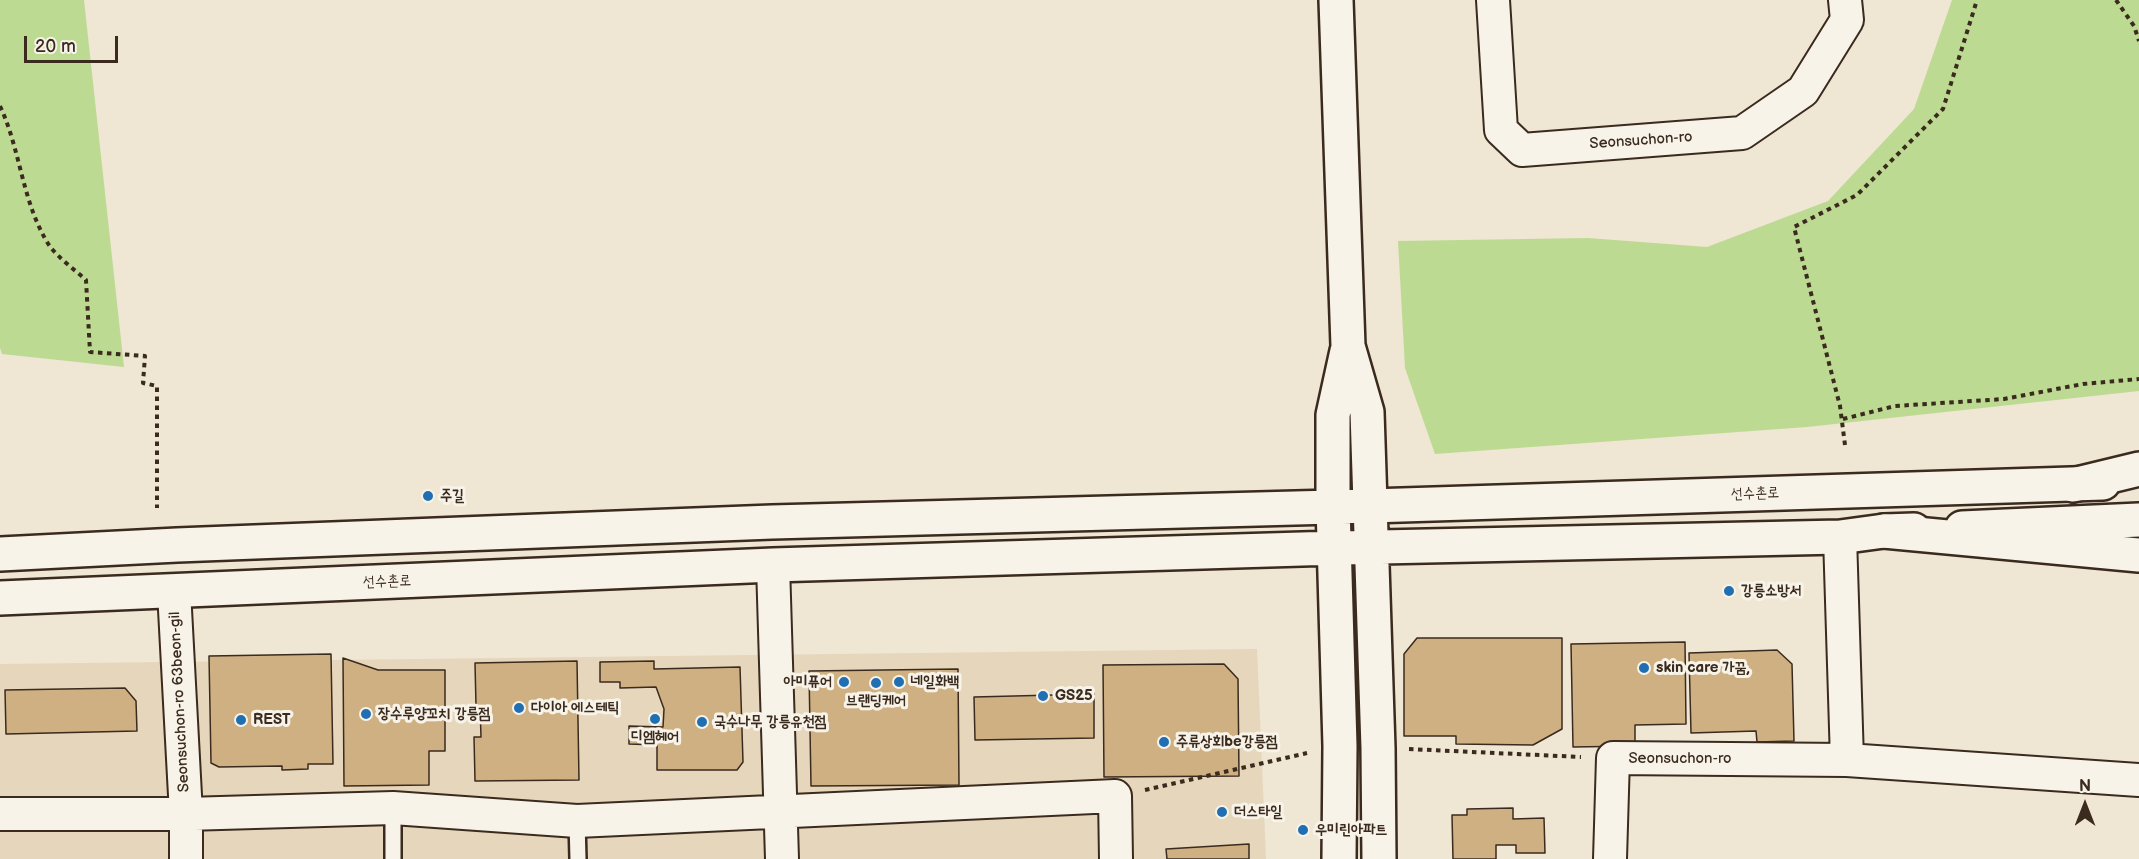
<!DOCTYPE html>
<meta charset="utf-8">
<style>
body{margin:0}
#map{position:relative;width:2139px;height:859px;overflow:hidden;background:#efe6d4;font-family:"Balsamiq Sans",sans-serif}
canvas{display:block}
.north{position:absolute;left:2055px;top:775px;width:60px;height:60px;-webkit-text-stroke:4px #f7f3e8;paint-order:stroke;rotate:0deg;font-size:16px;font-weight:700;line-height:24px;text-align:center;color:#3b2a1e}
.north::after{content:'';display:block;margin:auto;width:21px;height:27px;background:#3b2a1e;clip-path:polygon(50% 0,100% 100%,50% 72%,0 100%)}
.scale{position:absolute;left:24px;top:36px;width:94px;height:27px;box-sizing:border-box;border:3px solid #3b2a1e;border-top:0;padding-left:8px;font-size:18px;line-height:21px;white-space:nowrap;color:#3b2a1e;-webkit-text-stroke:4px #f7f3e8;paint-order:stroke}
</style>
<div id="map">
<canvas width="2139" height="859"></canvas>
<div class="north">N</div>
<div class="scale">20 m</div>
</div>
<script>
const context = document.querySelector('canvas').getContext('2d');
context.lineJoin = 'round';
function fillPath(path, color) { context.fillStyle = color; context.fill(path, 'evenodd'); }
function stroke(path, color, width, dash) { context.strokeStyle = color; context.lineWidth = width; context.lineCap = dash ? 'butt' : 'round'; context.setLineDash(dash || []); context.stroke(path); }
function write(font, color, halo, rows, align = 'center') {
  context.font = font + ' "Balsamiq Sans","Poor Story",sans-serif'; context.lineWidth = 6; context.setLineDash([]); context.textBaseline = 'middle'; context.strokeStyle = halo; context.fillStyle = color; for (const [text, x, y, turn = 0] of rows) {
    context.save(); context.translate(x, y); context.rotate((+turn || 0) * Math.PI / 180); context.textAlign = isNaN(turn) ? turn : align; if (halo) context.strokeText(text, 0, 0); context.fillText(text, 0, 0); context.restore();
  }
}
fillPath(new Path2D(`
 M1257,649l9,210h-1266v-195z`), '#e5d6bc');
fillPath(new Path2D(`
 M0,0h84l40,367 -122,-13 -2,-6z
 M1952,0h187v391l-332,36 -372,27 -30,-86 -7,-127 190,-3 119,9 121,-46 86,-92z`), '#bdda93');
const building = new Path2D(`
 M1417,638h145v91l-29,16 -77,-1v-8h-52v-82z
 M1685,642l1,82 -51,1v21l-62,1 -2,-103z
 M1777,650l15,14 2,77 -37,1 -1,-11 -65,2 -2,-80z
 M331,654l2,110h-25v5l-26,1v-4l-63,1 -8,-4 -2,-107z
 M343,658l35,12h67v81h-16v34l-85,1z
 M577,661l2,119 -104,1 -1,-44h7l-1,-31h-4l-1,-43z
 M654,661v8l86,-2 3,95 -6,8h-80v-25l-28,-1v-18l34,1 1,-18 -8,-22 -36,1v-6h-20v-20z
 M1224,664l14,15 1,97 -135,1 -1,-112z
 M958,669l1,116 -148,1 -2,-115z
 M125,688l11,13 1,30 -131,3 -1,-44z
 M1094,694v44l-119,2 -1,-43z
 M1513,808v11l31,-1 1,35h-29v-8h-20v14h-43l-1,-44h15v-6z
 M1249,844v15h-82l-1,-10z`);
fillPath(building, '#ceb083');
stroke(building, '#3b2a1e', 1.5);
const lane = new Path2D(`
 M393,808v51
 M577,821l1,38`);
const street = new Path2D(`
 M1493,0l8,130 21,20 220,-17 61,-42 44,-71 -2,-20
 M1840,537l7,223
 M773,565l9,294
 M174,591l12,223v45
 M0,814h186l207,-6 184,13 538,-25 1,63
 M1610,859l3,-101 234,2 292,20`);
const secondary = new Path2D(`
 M1336,0l12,346 19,66 11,336 1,111
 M1962,528l177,-8
 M0,554l177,-9 595,-23 598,-16 733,-23
 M0,598l773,-33 562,-17 505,-11 44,-6 30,-1
 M1339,859l1,-113 -7,-240v-91l14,-64`);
const primary = new Path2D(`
 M2073,485l66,-16
 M1884,531l255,24`);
stroke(lane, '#3b2a1e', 20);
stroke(street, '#3b2a1e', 36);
stroke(secondary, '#3b2a1e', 38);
stroke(primary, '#3b2a1e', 38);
stroke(new Path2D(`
 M2116,0l18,26 5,15
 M0,106c21,45 22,97 49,139 9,13 25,24 37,35l4,72 55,4 -2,27 14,3v122
 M1843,419l52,-13 109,-7 79,-15 56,-5
 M1845,445l-5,-39 -46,-179 63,-32 86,-86 34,-109
 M1409,749l172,8
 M1145,790l162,-37`), '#3b2a1e', 4, [4.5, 4.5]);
stroke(lane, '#f7f3e8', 15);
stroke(street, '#f7f3e8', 32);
stroke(secondary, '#f7f3e8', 33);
stroke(primary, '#f7f3e8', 33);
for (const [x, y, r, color] of [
 [428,496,6,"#1f6fb2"],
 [1729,591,6,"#1f6fb2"],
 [1644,668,6,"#1f6fb2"],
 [844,682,6,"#1f6fb2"],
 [899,682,6,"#1f6fb2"],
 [876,683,6,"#1f6fb2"],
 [1043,696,6,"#1f6fb2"],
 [519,708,6,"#1f6fb2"],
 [366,714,6,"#1f6fb2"],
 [655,719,6,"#1f6fb2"],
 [241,720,6,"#1f6fb2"],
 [702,722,6,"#1f6fb2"],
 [1164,742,6,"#1f6fb2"],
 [1222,812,6,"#1f6fb2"],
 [1303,830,6,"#1f6fb2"]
]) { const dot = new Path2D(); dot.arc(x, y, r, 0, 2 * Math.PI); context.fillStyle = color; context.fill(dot); stroke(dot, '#f7f3e8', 2); }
write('15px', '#3b2a1e', '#f7f3e8', [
 ["Seonsuchon-ro",1641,141,-4],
 ["선수촌로",1755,494,-2],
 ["선수촌로",387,582,-2],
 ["Seonsuchon-ro 63beon-gil",180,702,-93],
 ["Seonsuchon-ro",1680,759]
]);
write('bold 15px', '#3b2a1e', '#f7f3e8', [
 ["주길",440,496],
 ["강릉소방서",1741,591],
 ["skin care 가꿈,",1656,668],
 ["아미퓨어",832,682,"right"],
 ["네일화백",911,682],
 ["GS25",1055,696],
 ["브랜딩케어",876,701,"center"],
 ["다이아 에스테틱",531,708],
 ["장수루양꼬치 강릉점",378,714],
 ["REST",253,720],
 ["국수나무 강릉유천점",714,722],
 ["디엠헤어",655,737,"center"],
 ["주류상회be강릉점",1176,742],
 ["더스타일",1234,812],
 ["우미린아파트",1315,830]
], 'left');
</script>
